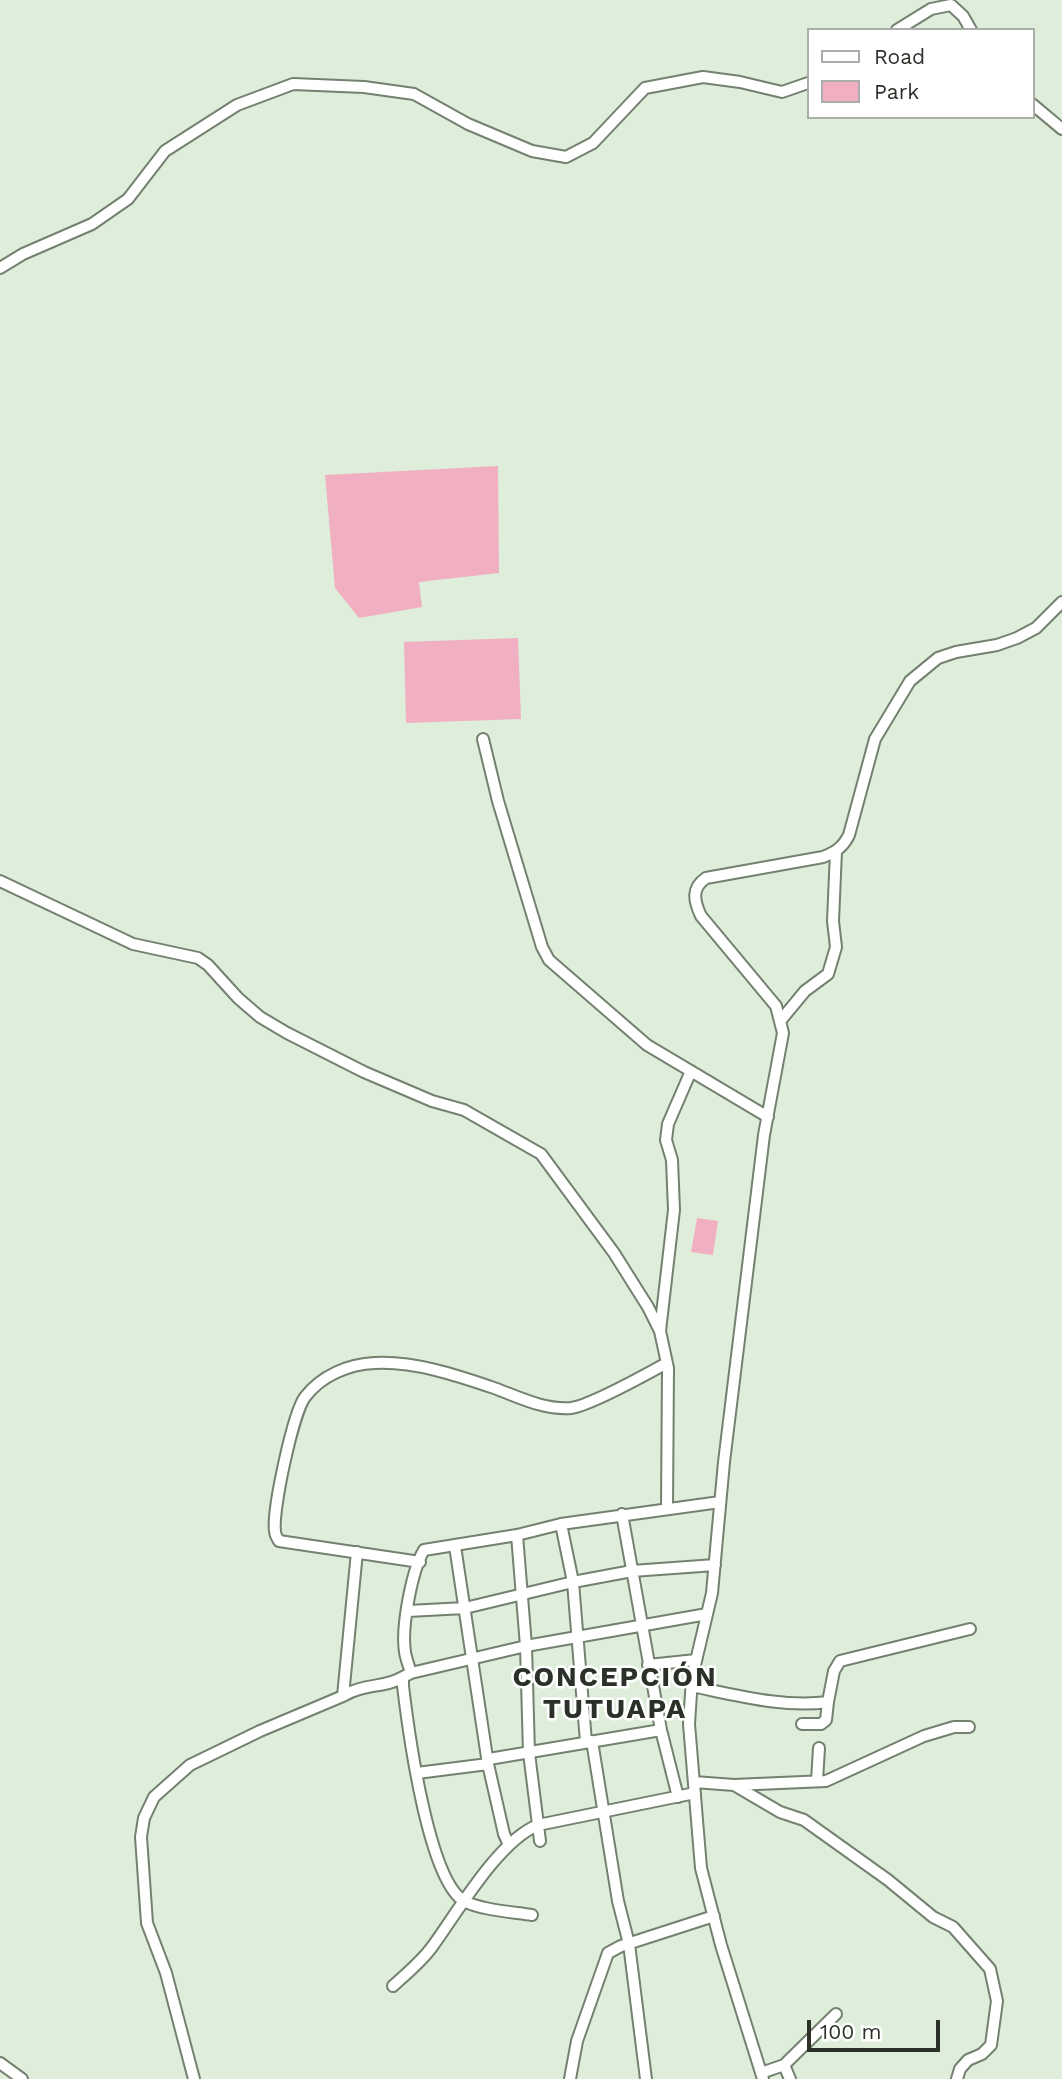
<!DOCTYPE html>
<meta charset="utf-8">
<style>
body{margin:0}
#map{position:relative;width:1062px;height:2079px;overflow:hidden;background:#deeeda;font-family:"Work Sans",sans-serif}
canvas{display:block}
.legend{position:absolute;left:807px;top:28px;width:228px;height:91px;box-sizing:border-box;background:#fff;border:2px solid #aaada9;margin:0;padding:9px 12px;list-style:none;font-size:21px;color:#2b3129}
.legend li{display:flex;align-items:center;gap:14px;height:35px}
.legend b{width:35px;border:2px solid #aaada9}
.scale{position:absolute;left:807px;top:2020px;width:133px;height:32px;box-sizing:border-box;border:4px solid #2b3129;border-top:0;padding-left:9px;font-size:21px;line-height:24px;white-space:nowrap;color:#2b3129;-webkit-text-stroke:5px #fff;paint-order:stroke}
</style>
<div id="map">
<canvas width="1062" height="2079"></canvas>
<ul class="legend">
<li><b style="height:9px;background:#fff"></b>Road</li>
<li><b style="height:19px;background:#f1afc2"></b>Park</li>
</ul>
<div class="scale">100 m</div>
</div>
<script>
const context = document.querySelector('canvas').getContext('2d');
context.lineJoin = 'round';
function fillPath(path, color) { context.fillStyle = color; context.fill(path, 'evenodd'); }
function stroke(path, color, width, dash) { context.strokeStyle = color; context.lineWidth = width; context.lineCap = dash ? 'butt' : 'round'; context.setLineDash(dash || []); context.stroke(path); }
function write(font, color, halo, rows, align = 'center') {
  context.font = font + ' "Work Sans",sans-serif'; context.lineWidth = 5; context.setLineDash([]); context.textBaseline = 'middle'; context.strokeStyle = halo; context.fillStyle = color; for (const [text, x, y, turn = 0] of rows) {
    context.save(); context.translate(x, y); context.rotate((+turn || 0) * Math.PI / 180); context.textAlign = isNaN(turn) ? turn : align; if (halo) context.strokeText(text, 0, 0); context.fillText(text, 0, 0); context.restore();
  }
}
fillPath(new Path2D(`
 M498,466l1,107 -80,9 3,25 -63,11 -24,-30 -10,-113z
 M518,638l3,81 -115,4 -2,-81z
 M697,1218l21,3 -5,34 -22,-3z`), '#f1afc2');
const minor = new Path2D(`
 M897,30l34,-21 20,-4 12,11 8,14
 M1032,104l30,25
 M0,268l23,-14 69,-30 36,-25 37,-48 72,-46 56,-21 71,3 50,7 54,30 64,27 34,6 27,-14 52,-55 58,-11 37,5 42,10 26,-9
 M483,739l15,62 44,146 7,13 98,85 121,72
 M0,881l133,63 65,14 10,7 30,33 22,19 27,16 77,39 68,29 32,9 77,44 73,99 34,54 12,24 8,37 -1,140
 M781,1020l24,-29 23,-17 8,-27 -3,-26 3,-70
 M660,1331l14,-121 -2,-50 -6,-20 2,-16 23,-53
 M622,1514l39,216 17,67
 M561,1524l12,58 13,160
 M517,1535l9,111 3,107 11,88
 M455,1546l33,218 16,70 5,11
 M420,1562l-141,-21c-2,-4 -4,-5 -4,-10 -3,-20 18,-118 30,-134 16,-21 43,-33 70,-34 39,-2 81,12 119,25 25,9 49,22 77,20 19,-2 76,-34 96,-45
 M408,1611l57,-3 108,-26 59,-11 83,-6
 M648,1665l48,-5
 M411,1673l115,-27 181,-32
 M691,1686c45,9 92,22 137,16l6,-31 6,-10 130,-32
 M343,1696l14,-144
 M802,1724h19l5,-4 2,-18
 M592,1741l26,160 11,43 17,135
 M417,1773l71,-9 1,-5 172,-29
 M817,1781l2,-33
 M694,1782l40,3 46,27 24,8 84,60 45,37 20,10 37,42 7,32 -6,44 -9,9 -14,6 -8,9 -3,10
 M734,1785l92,-4 98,-45 30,-9h15
 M532,1915c-19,-3 -51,-5 -68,-14 -36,-21 -56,-173 -61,-215v-9l8,-4c-2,-7 -5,-14 -6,-21 -4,-25 7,-82 19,-102l93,-15 44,-11 159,-22
 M393,1986c13,-12 28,-24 39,-39 25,-34 66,-106 106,-122l157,-32
 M0,2063l22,16
 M784,2065l6,14
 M761,2073l23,-8 52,-51
 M194,2079l-28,-106 -19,-50 -6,-86 3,-19 10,-21 36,-32 70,-34 83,-35c21,-13 43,-8 60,-19
 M570,2079l7,-38 31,-88 13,-7 93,-30
 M763,2079l-42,-134 -20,-77 -12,-144 3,-46 20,-85 12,-131 40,-327 19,-102 -7,-27 -75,-90c-7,-15 -10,-28 5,-38l117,-21c13,-5 20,-10 26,-22l26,-96 35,-58 28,-23 18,-6 41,-7 20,-7 19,-10 26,-26`);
stroke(minor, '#73816f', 14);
stroke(minor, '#fff', 10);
context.letterSpacing = '2px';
write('bold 28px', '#2b3129', '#fff', [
 ["CONCEPCIÓN",615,1678],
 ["TUTUAPA",615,1710]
]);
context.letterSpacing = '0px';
</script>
